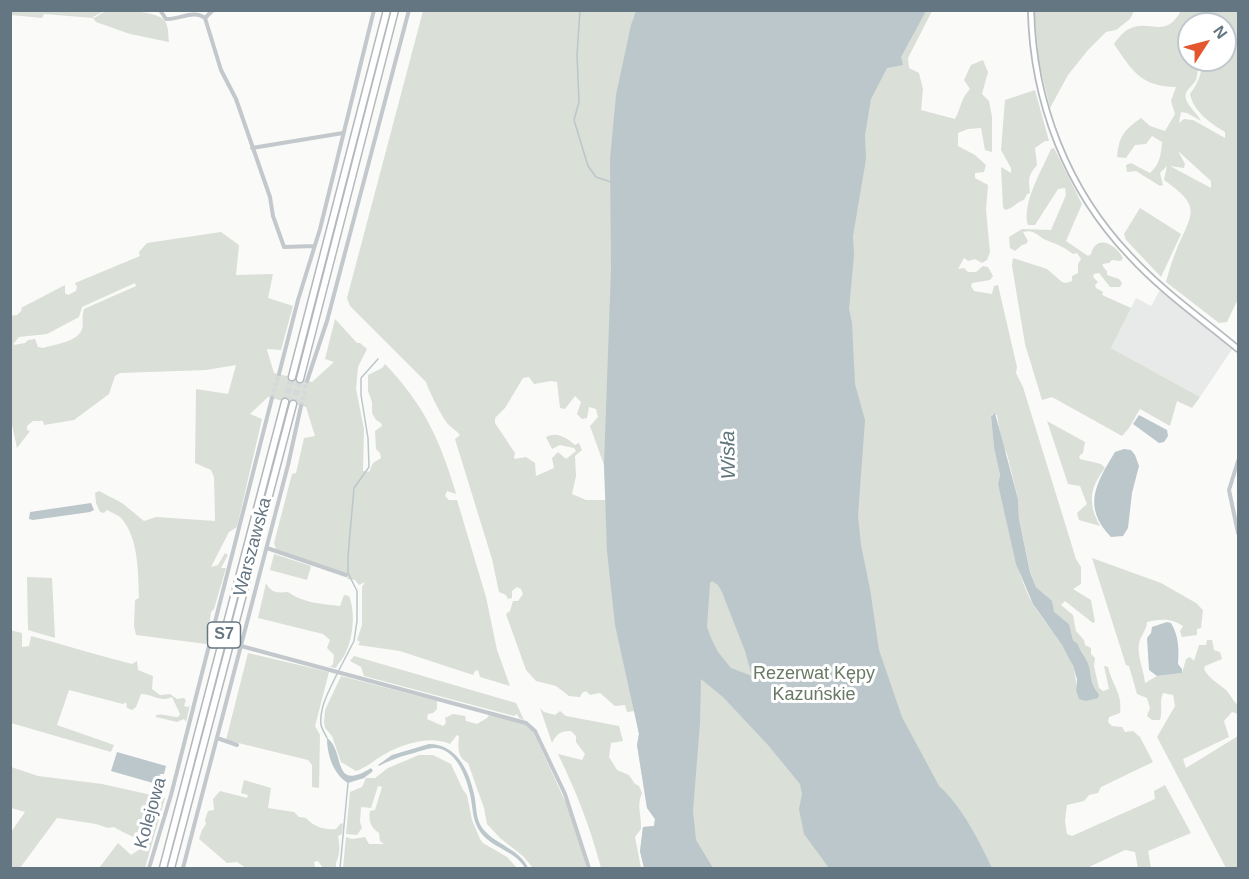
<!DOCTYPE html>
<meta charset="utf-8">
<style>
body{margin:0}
#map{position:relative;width:1249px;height:879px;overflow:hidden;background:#fafaf8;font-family:Helvetica,sans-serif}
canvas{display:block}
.frame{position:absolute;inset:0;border:12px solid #657683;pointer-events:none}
.north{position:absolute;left:1177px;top:12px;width:60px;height:60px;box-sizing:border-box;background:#fff;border:2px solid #c1c8cd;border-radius:50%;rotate:54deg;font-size:16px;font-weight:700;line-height:24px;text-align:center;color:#657683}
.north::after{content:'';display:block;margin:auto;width:21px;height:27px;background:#e4572e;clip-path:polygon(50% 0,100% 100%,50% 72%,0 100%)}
</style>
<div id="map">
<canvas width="1249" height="879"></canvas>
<div class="frame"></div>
<div class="north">N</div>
</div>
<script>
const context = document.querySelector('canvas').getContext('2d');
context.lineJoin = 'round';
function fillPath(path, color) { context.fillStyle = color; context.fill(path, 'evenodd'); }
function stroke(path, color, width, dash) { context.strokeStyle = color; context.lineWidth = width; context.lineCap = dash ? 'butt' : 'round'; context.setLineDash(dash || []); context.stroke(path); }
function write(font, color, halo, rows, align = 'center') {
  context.font = font + ' Helvetica,sans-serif'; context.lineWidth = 6; context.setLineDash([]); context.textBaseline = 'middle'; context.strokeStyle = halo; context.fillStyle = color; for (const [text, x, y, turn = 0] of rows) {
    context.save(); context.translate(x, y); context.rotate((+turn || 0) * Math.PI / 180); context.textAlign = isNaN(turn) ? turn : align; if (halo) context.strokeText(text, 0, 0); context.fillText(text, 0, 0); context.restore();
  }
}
fillPath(new Path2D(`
 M1160,290l73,58 -33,49 -89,-49 25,-50 15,8z`), '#e8e9e9');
fillPath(new Path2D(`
 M11,10l93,1 -11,6 1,1c4,-2 8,-6 13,-7 10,-3 49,1 56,8 6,4 5,17 6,23l-39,-8 -34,-12 -3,-4 -49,-4 -2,4 -31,-3z
 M423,11h509l-24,47 1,10 10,5 4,16 -2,21 34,9c6,-11 6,-21 15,-30l-6,-9 7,-15 12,-5 5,12 -6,22 7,7 3,16v35l-7,-2 -4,-22 -13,1 -10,4v13l17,9 11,10 -2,7 -9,1v5l13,7 -2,25 4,42 -3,8 -5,3 -7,-4 -7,2 -4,-3 -6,11 6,-1 4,4h8l7,-6 5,1 5,9 -3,4 -18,3 -1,3 3,5 18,3 2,-8 4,-1 19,82 -1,6 7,14 53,172 5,8v17l-8,5 18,11 4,22 -2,1 -28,-22 -4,4 12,10 3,16 8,9 1,5 6,3v6l4,4 -1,8 5,22 4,3 6,-2 -5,-23 4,1c4,18 15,27 12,46l-11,4 -1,5 4,4 10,1 3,5 8,-1 7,6 13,25 -52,25 -3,6 -9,2 -5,6 -17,4 -2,16 2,13 5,2 83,-37 -1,-8 11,-6 26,48 -43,18 3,17h-13l-3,-16 -10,-2 -38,18h-443l-4,-17 3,-24 11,-1 1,-7 -8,-11 -10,-63 2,-11 -4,-23 -8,1 -2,-7 -10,1 -15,-13 -10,2 -4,-4 -4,2 -2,4 -11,-1 -13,-10 -20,-5 -10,-11 -20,-56 4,-3 3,-10h5l5,-7 -2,-5 -4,-2 -5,4v7l-4,1 -2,-4 -7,-3 -7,-33 -37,-120 5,-4c-4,-5 -7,-6 -11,-10 -6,-5 -20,-34 -23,-43l-76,-76 -3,-8zM529,377l5,7 17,-3 6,1 3,26 5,1 10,-13 6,6 -4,12 5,5 5,-1 2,-11 7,2 2,8 -8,9 14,39 2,35h-20l-14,-6 4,-18 -1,-20 7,-6 -3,-7 -4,2c-8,-7 -18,-14 -29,-8l6,12 8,-4 14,3 2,3 -10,8 -8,-7 -6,6 2,10 -18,8 -1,-13 -9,-6 -11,2 -1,-2 1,-4 -20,-30v-5l10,-10 18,-30zM992,414l5,1 5,30 5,9 11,45 1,20 11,52 6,16 9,8 8,17 16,12 4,16 5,4c2,7 6,11 9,17 6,13 1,20 12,33l-23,-4c3,-34 -27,-59 -43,-86 -21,-37 -22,-80 -35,-120l2,-9 -6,-27 -3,-32z
 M1034,11h100l-4,8 -14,11 -10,2 -18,18 -20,25 -18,33 -11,-46z
 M1181,11h57v288l-11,23 -8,1 -53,-41c3,-12 7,-24 12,-36 17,-36 21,-41 -14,-66l3,-14 -7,7 3,12 -3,1 -24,-15 -9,1 -1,-7 5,-2 19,10c10,-9 11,-18 12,-31l-10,-6 -6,8 -11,1 -9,13 -9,-1c2,-21 7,-27 24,-39l9,8 15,5 10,-17 -4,-13 5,-14c-34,0 -44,-16 -62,-43 3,-4 8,-11 13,-14 22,-13 37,11 54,-19zM1207,12l4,1 14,11v36h-23c0,14 -4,23 -12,34 4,18 20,29 35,38v6l-32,-18 -9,-1 -5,4 2,-11 6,1 14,8c-3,-6 -8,-10 -12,-16 -9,-14 2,-16 7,-25 2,-6 2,-14 2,-20h-9v-36h29l-11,-3 -5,2zM1178,151l33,30v7l-41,-22 14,2 1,-4z
 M1035,90l14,51h-4l-10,7 2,17c-10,12 -8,14 -7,28l-3,1 -3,6c-8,2 -11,9 -19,10l-2,-3 -2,-40 10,6v-5l-10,-18 4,-50z
 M1054,148l28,56 -16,37 22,15 3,-2c6,-21 25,-9 32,4l-2,3 -9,-1 -3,3 -7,1 2,4 3,3v4l12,4 3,4 -2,4h-10l-11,-14 -5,1 -1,3 5,5 -3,3 1,3 7,4 -1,3 29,13 -20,40 89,49 -8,11 -15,-7 -7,25 -30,-17 -11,19 -7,8 -70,-39 -10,3 -17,-56 -13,-78 1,-8 34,11 15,13 4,1 6,-2v-5l6,-3v-9l3,-5 -4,-6 -4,1c-12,-9 -15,-9 -27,-14 -9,-4 -11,-11 -23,-8l5,9 -2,3 -4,1 -7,6 -5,-3 -1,-11 13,-8 29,1 15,-35 -1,-7 -7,1 -23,36h-7c-7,-21 15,-57 23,-76z
 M1140,208l41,26 -20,43 -35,-37 -2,-6z
 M221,232l18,13 -3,30 37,-1 -5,24 25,8 -12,44 -13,-1 -1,1 7,23 38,9 22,-20 -9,-3 10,-40 22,24h3l7,6 -9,18 -2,22 8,40 -1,42 6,1 4,-9 8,-5 -1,-5 -4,-4 -1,-18 7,-5 -1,-3 -5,-3 -4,-7v-11l-4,-11v-16l14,-7 3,-4c39,41 54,74 70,126l1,4 -9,-3 -2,5 4,4h8l29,97 11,53 13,36 -30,-9 -2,-7 -3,1 -2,4 -73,-24 -42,-6 2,-3 -3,-2 5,-15v-38l3,-5 -6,3 -4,-5 -8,-1 1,-4 -72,-26 -2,-6 18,-69 4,-1 8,-35 11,-2 -9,-29 -38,-10 -18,17 12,5 -25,108 -8,5 -18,35 7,-2 7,-12 3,2 -7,13h5l-12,41 -3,3 -5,32 -70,-9 -2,-9 1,-26 4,-2c-1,-25 0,-62 -19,-81 -4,-3 -9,-5 -13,-7l-3,3 -4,-1 -4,-9 -1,-10 4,-2 23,12 22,18 12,-4 59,4 -1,-44 -3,-7 -16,-7 1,-74 32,5 8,-29 -30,5 -86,3 -5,3 -6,18 -35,26 -30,5 -1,-4h-10l-6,5v4l3,1 -13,17 -7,-33v-99l7,-1 5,-5 -1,-2 44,-23v8l3,2 8,-4 1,-4 -2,-4 65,-27 -1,-4 8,-9zM135,283l1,3 -52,23c-3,9 0,14 -2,20 -4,13 -27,15 -39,19l-5,-1 -3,-8 -7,1 -3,3 -11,2v-2l5,-6 28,-3 32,-17 3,-10z
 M1047,421l38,21 -2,11 -4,3 1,3 21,5 4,4c-16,21 -17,35 -5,58l-21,-6 -2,-7 10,-9 -7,-18 -12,-2z
 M274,554l37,12 -4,14 -37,-10z
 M1092,558l69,25 35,20 7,7 -2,18 -4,1v6l-15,2 -2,-6 3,-5c-12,-8 -22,-7 -36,-4 0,8 -7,14 -8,22 -2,12 5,27 6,39l12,-7 25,-3 4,-14 4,-2 4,4 5,-16h7l1,-5h5l2,10 6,2 2,7 -17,7 -1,3c6,11 13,13 22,21 5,5 6,10 12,15v9l-6,-2 -8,9 5,16 -46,22 3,9 52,-32v132h-12l-69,-131 18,-31 -2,-11 -10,-2c-4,9 0,17 -3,27h-8l-5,-4 3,-8 -3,-10 -10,-4 -8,-28 -3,-1z
 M27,577l25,1 3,60 -27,-8z
 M266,583c5,10 11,10 22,9 15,11 34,12 52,14l4,-11 5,1c7,17 4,44 -5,60 -2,4 -6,7 -8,12l-6,-1 3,-3 1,-9 -7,-7 3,-8 -7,-6 -65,-16z
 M10,630l12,3v14l7,-1 2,-10c34,9 69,20 101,28l5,-3 1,9 15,6 -1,13 8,6 10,-1 7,5 7,-1 2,2 -2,6 4,1 2,-2 -4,17 -2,-3 -7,3 -21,-5v-2c8,-2 14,2 22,2l2,-3 -8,-17c-11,6 -19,-3 -31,-3l-5,13 -4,3 -5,-2 -1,-6 -3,2 -54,-14 -12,35 57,20 -3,7 -100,-29z
 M248,653l81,19 -14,54 5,9 -1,53 -7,-1v-22l-4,-5 -82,-20z
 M354,656l162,47 8,17 -5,-2 -2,-4 -3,2 -150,-40 -3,-9 -11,-6z
 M341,676l96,25v8l-4,4 -5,1 -1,5 16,7 3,-3 -1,-5 8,-4 12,2 1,5 11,3 10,-6 2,-3 34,8 10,8 38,83 16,54h-54l-10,-12 -23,-18 -13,-14 -3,-16 -16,-45c-11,-6 -10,-15 -9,-27l-2,-1 -7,9c-20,-9 -47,0 -65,10 -10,5 -17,13 -29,17l-15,-9 -9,-26 -7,-8 -1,-6 1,-12z
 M540,708l4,4 11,3 5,-4 6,5 53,10 4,15 -12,2 -2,14 8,13 12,5 6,9 4,2 3,7c-6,13 0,23 -1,36l-6,8 6,31h-40c-10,-39 -25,-77 -43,-114l24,6 3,-6 -9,-12v-6l-5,-5c-10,0 -14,2 -19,12z
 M419,755h14l18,9 12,26 4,5 5,25 8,19 3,4 24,14 10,11h-174l3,-31 6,2 13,-2 4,7h15l-4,-3 -1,-8c-8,-5 -11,-12 -9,-22l5,-1 7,-23 -4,-1 -7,22 -10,-1 -1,15 2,6 -5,7 -11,-1 4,-42 12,-5 4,-9h9l13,-10z
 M11,767l27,9 64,8 63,14 -20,70h-46l19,-25 13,12 12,-8 3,3 2,-5c-11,-8 -23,-11 -34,-18l-6,1 -12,-4 -39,-6 -37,50h-9v-36l14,-20 -14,-4z
 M244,780l27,8 -3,20 26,4 5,5 7,1c8,9 18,12 30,11l5,-6 2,1 -1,10 -4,2c2,11 2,18 -2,27v5h-13l-5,-7 -4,1 1,6h-69l-9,-6 -10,1 -28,-24 3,-9 4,-6 -1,-4 3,-9 6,-1 -1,-11 7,-8 27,7 1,-3 -7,-2z`), '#dadfd7');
fillPath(new Path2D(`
 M636,11h290l-25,46 2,8 -16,3 -16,31 -6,36 1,24 -13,77 1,19 -5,54 3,14 3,61 10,36 -7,96 3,29 9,44 9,61 23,67 37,69c22,19 41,56 53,82h-163l-25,-34 -5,-25 3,-15 -2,-10 -32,-39 -45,-48 -22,-18 -1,44 -7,88 3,29 17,28h-69l-4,-17 3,-24 11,-1 1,-7 -8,-11 -10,-63 2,-11 -24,-109 -8,-74 -3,-86 7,-196 -1,-110 6,-64 15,-70zM712,581l6,4 4,7 23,59 7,25 -21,-8 -13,-16 -7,-14 -4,-11 3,-44z
 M995,413l23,86 1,20 11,53 6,15 16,14 2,11 15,12 4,16 5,4c2,7 6,11 9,17 6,13 1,20 12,33l-1,4 -12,3 -7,-2 -3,-9 1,-11 -4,-13 -11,-21 -29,-41 -17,-40 -18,-80 2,-9 -6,-27 -3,-32z
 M1139,415l28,15 1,6 -4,6 -5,1 -26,-19z
 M1124,449l7,1 4,5 4,11 -7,27 -4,35 -5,8 -12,1c-30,-31 -14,-55 4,-85z
 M91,503l3,7 -4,2 -57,8 -4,-1 1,-7z
 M1167,622l4,1c8,13 8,27 7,41l4,5v4l-25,3 -8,-6 -2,-32 4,-5 1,-6z
 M327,738c19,13 4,55 44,30l2,3 -9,7 -16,5c-15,-9 -21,-29 -21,-45z
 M429,744c27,0 40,26 45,50 3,12 1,25 9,35 13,16 37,20 45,39h-3c-10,-18 -35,-20 -46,-38 -7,-11 -6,-23 -9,-36 -4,-18 -15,-48 -38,-46 -6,1 -12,3 -18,5 -13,3 -23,7 -35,13l-1,-1 14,-10z
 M117,752l49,14 -2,8h-5l3,4 -2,7 -49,-14z`), '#bbc7cb');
stroke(new Path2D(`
 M580,10l-3,45 2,47 -5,18 14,46 8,11 15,5
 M339,670l15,-29 3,-20v-30l-9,-18v-17l6,-68 15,-21 -1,-29 -7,-43v-17l17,-19
 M327,738c-2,-4 -5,-9 -6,-13 -2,-18 9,-36 16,-51
 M340,868l8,-85`), '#bbc7cb', 1.5);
stroke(new Path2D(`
 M272,398l7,-24
 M301,406l6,-25`), '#d5d9db', 4, [4, 2]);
stroke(new Path2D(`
 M285,402l7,-25
 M293,404l7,-25`), '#d5d9db', 6, [6, 3]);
const major = new Path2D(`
 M1031,10c2,92 36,180 99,246 32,35 72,63 108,93`);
const highway = new Path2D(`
 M292,377l95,-367
 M300,379l95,-369
 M163,868l122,-466
 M171,868l122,-464`);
stroke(major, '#b5babe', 8);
stroke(highway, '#b4b9bd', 9);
stroke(new Path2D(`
 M160,10l6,9c14,1 27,-10 39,-1
 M205,18l16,52 15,29 34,98 3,19 11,31 30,-1
 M205,18l8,-8
 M252,148l91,-15
 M279,374l19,-74 22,-71 54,-219
 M307,381l20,-60 82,-311
 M1238,461l-9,29 9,43
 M267,548l79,27
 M241,646l285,77 9,8 30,63 24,74
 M217,738l20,7
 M149,868l22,-73 101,-397
 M183,868l105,-403 13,-59`), '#c3c8cc', 4);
stroke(major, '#fff', 4.5);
stroke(highway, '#fff', 6);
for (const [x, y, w] of [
 [224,635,33]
]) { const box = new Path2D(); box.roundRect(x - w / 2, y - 13, w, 26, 4.5); context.fillStyle = '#fff'; context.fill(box); stroke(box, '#657683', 1.5); }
write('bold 16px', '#657683', null, [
 ["S7",224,635]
]);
write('18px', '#657683', '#fff', [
 ["Warszawska",253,547,-75],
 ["Kolejowa",151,813,-74]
]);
write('18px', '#687a64', '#fff', [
 ["Rezerwat Kępy",814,674],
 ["Kazuńskie",814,695]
]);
write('italic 20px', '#60757c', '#fff', [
 ["Wisła",729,455,-91]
]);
</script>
